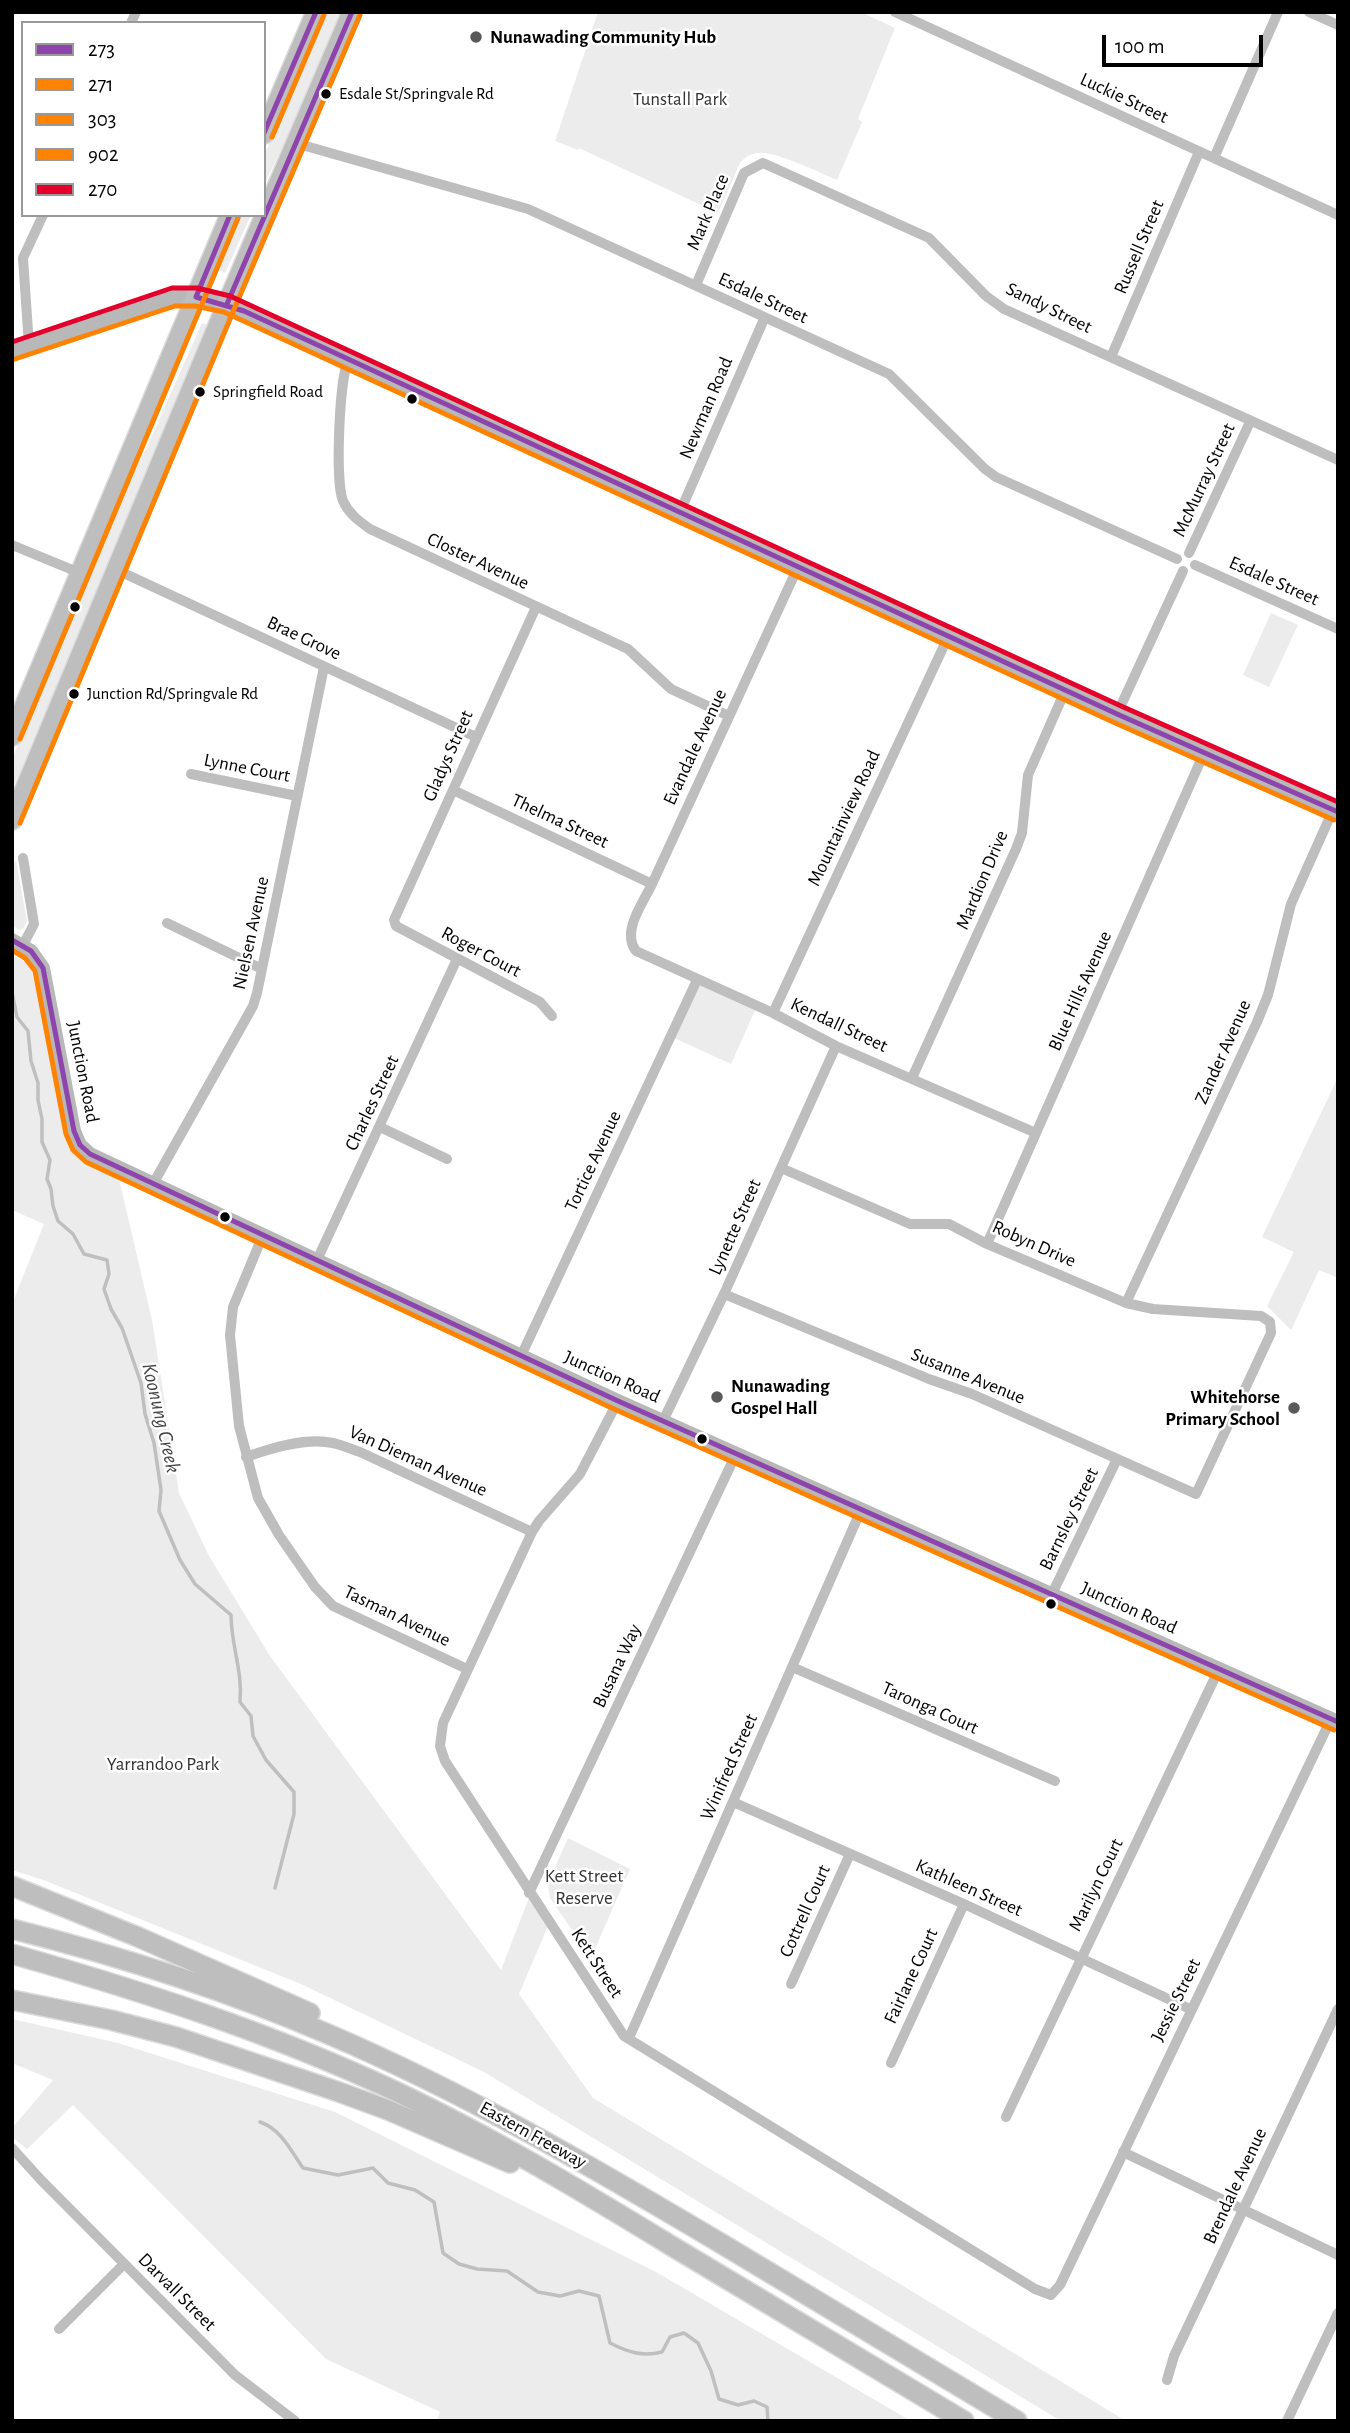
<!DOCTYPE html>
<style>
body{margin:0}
#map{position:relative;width:1350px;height:2433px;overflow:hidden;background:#fff;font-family:"Alegreya Sans",sans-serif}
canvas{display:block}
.frame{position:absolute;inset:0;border:14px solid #000;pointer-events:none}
.legend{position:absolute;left:21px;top:21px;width:245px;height:196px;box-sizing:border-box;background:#fff;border:2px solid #999;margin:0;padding:9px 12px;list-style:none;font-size:21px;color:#000}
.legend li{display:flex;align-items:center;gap:14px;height:35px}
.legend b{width:35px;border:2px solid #999}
.scale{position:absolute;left:1102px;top:35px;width:161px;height:32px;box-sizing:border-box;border:4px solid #000;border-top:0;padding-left:9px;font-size:21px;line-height:24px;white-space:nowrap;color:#000;-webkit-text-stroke:5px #fff;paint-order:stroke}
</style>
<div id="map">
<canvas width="1350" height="2433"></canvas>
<div class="frame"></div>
<ul class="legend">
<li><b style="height:9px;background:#8e44ad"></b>273</li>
<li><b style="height:9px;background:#ff8200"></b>271</li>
<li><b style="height:9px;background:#ff8200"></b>303</li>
<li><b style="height:9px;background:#ff8200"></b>902</li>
<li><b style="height:9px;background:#e4002b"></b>270</li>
</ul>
<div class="scale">100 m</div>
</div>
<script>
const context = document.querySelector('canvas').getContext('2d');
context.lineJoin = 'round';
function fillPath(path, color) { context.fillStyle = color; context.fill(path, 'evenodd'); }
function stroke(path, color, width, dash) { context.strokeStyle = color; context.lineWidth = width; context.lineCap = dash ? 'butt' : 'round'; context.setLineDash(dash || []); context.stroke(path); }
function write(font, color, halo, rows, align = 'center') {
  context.font = font + ' "Alegreya Sans",sans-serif'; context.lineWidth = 5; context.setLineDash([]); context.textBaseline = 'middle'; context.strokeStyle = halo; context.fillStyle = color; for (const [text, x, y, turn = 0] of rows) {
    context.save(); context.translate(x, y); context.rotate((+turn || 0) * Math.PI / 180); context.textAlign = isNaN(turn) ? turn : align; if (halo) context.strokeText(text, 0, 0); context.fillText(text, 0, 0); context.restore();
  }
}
fillPath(new Path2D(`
 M326,12h16l-34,83 -44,90v-29z
 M598,12h263l34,16 -37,91 4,3 -25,58c-17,-7 -62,-29 -78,-27 -8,0 -14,4 -19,10l-22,50 -139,-65 -1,2 -23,-9z
 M240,215h11l-26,58 -8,-4z
 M202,323l6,2 -171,415 -25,48v-29l102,-244 36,-75z
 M1271,613l27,12 -29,62 -26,-12z
 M16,860l11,61 -3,7 -4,2 -8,-4v-58z
 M12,956l12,5 8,10 42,183 45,25 33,141 27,173 30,63 61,100 231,314 28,-72 19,28 -29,68 74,104 533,323h-65l-577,-349 -183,-88 -255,-103 -34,-11v-566l32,-80 -32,-14z
 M697,980l60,26 -26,58 -61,-28z
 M1338,1077v201l-19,-8 -28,60 -24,-24 27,-54 -32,-15z
 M568,1838l62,31 -39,89 -41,-60 -2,-15z
 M12,2019l106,24 217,69 321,160 255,149h-474l3,-9 -114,-53 -253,-254 -46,44 -15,-12v-9l41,-48 -41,-17z`), '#ececec');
stroke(new Path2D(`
 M12,992l5,25 11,14 3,30 7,22v17l4,19v23l8,18 -3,19 4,10 2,17 5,15 15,13 11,20 23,6 2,14 -5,15 7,20 11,19 19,55 4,31 9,29 7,47 -2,21 21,49 15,24 36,31c0,30 12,57 9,87l11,14 2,20 13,24 28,32v22l-19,74
 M260,2122c21,7 31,29 43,46l35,7 35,-7 15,15 27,7 19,12 9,51 16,11 18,5 30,2 31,21 22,4 19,-5 20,5 11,47c18,9 32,14 52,9l8,-15 14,-4 14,10 13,28 8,28 19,6 16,-4 13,6 1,14`), '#bfbfbf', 3.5);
const highway = new Path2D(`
 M264,134l52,-122
 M12,736l218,-521
 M12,820l215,-516 125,-292
 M12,1886l126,51 172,76
 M12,1929c108,27 214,61 316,105 138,59 266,134 394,210 98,59 197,118 295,177
 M12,1954c131,37 259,79 383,137 95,45 185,99 275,154 98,58 196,117 294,176
 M12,2000l99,20 65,17 163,55 49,18 122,53`);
stroke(highway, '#dbdbdb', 22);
stroke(new Path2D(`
 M895,12l443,203
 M1309,12l29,13
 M131,23l5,-11
 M295,143l233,66 361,165 96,95 11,8 181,82
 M1214,158l64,-146
 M696,285l48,-112 19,-10 166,75 57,58 18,13 334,151
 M29,346l-6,-88 20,-43
 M1111,357l88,-205
 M349,358c-10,19 -14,124 -6,143 6,13 16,20 27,28l258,120 43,40 58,27
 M680,512l84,-193
 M12,545l68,28
 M1189,553l61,-131
 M1195,565l143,64
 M798,567l-146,317c-9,19 -31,48 -16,67l137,62 63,33 200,87
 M117,570l359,167
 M536,607l-142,313 2,6 144,76 12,14
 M1117,714l66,-143
 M191,774l106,22
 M453,790l199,94
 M23,858l11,66 -11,21
 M167,923l95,46
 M773,1013l175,-376
 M912,1078l104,-229 6,-16 6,-58 37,-84
 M380,1127l67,32
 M153,1184l100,-178 4,-13 67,-326
 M263,1235l-30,72 -3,28 9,91 19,72 21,37 36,52 18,19 134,63
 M987,1244l217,-491
 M317,1260l140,-301
 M724,1294l205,85 43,15 224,100 75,-161 -1,-11 -9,-6 -108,-7 -27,-6 -139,-59 -38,-20h-39l-129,-56
 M1126,1303l131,-281 11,-27 23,-91 42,-94
 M521,1356l176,-376
 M618,1401l-38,73 -41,47 -7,11 -89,191 -3,23 5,15 179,275 411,253 16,6 9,-10 271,-566
 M663,1421l61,-127 112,-248
 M246,1457c25,-9 60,-20 87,-14 9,2 18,6 27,9l172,80
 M1052,1594l65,-135
 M792,1667l263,114
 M733,1802l231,102 226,105
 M529,1893l207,-439
 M791,1984l59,-130
 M629,2038l232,-528
 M891,2063l73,-159
 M1006,2117l213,-448
 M12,2148l29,32 194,195 60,46
 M1123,2152l215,103
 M59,2329l65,-65
 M1167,2380l7,-24 164,-347
 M1287,2421l51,-108`), '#bebebe', 10);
stroke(new Path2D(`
 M12,351l162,-54h22l31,7 890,410 221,98
 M12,940l19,11 12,17 31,163 6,14 10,9 528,247 720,321`), '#b8b8b8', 14);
stroke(highway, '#bebebe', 19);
stroke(new Path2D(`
 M264,133l52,-121
 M230,215l-34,82 48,14 873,403 221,98
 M227,304l125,-292
 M12,940l19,11 12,17 31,163 6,14 10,9 528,247 720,321`), '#8e44ad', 5);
stroke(new Path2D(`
 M12,950l13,8 10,13 31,163 7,16 13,12 528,247 720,321`), '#ff8200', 5);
stroke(new Path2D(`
 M15,359l160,-53h20l29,6 889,410 221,98`), '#ff8200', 5);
stroke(new Path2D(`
 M272,137l52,-122
 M20,739l218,-521
 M20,823l215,-516 125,-292`), '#ff8200', 5);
stroke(new Path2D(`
 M12,342l160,-54h25l33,8 891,410 217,96`), '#e4002b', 5);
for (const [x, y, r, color] of [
 [476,37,7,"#595959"],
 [326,94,6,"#000"],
 [200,392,6,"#000"],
 [412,399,6,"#000"],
 [75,607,6,"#000"],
 [74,694,6,"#000"],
 [225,1217,6,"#000"],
 [717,1397,7,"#595959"],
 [1294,1408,7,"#595959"],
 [702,1439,6,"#000"],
 [1051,1604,6,"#000"]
]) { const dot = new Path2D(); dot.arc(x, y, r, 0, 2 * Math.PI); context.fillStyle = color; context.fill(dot); stroke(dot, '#fff', 2.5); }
write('17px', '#000', '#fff', [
 ["Esdale St/Springvale Rd",339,94],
 ["Springfield Road",213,392],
 ["Junction Rd/Springvale Rd",87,694]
], 'left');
write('bold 19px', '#000', '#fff', [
 ["Nunawading Community Hub",490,37],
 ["Nunawading",731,1386],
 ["Gospel Hall",731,1408],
 ["Whitehorse",1280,1397,"right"],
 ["Primary School",1280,1419,"right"]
], 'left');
write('19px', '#000', '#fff', [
 ["Luckie Street",1124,98,25],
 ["Mark Place",708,212,-67],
 ["Russell Street",1139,247,-67],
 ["Esdale Street",763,298,25],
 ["Sandy Street",1049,308,26],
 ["Newman Road",706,408,-67],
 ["McMurray Street",1204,480,-65],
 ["Closter Avenue",478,561,25],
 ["Esdale Street",1274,581,24],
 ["Brae Grove",304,638,25],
 ["Evandale Avenue",695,747,-65],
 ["Gladys Street",448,756,-66],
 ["Lynne Court",247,768,11],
 ["Mountainview Road",844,818,-65],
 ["Thelma Street",560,821,25],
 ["Mardion Drive",982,880,-67],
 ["Nielsen Avenue",251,933,-78],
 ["Roger Court",481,952,28],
 ["Blue Hills Avenue",1080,991,-66],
 ["Kendall Street",839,1025,25],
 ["Zander Avenue",1223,1052,-66],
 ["Junction Road",83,1072,79],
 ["Charles Street",372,1103,-65],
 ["Tortice Avenue",593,1161,-65],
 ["Lynette Street",735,1227,-66],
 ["Robyn Drive",1034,1244,24],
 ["Susanne Avenue",968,1376,22],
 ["Junction Road",612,1377,24],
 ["Van Dieman Avenue",418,1461,24],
 ["Barnsley Street",1069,1519,-64],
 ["Junction Road",1129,1608,24],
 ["Tasman Avenue",397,1616,26],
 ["Busana Way",617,1666,-65],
 ["Taronga Court",930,1708,24],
 ["Winifred Street",729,1767,-66],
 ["Marilyn Court",1096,1885,-64],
 ["Kathleen Street",969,1888,24],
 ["Cottrell Court",805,1911,-66],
 ["Kett Street",597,1963,57],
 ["Fairlane Court",911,1976,-65],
 ["Jessie Street",1176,2000,-64],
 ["Eastern Freeway",533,2135,29],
 ["Brendale Avenue",1235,2186,-65],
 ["Darvall Street",177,2292,45]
]);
write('19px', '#333', '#fff', [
 ["Tunstall Park",680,99],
 ["Yarrandoo Park",163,1764],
 ["Kett Street",584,1876],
 ["Reserve",584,1898]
]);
write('italic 21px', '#444', '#fff', [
 ["Koonung Creek",161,1418,77]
]);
</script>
